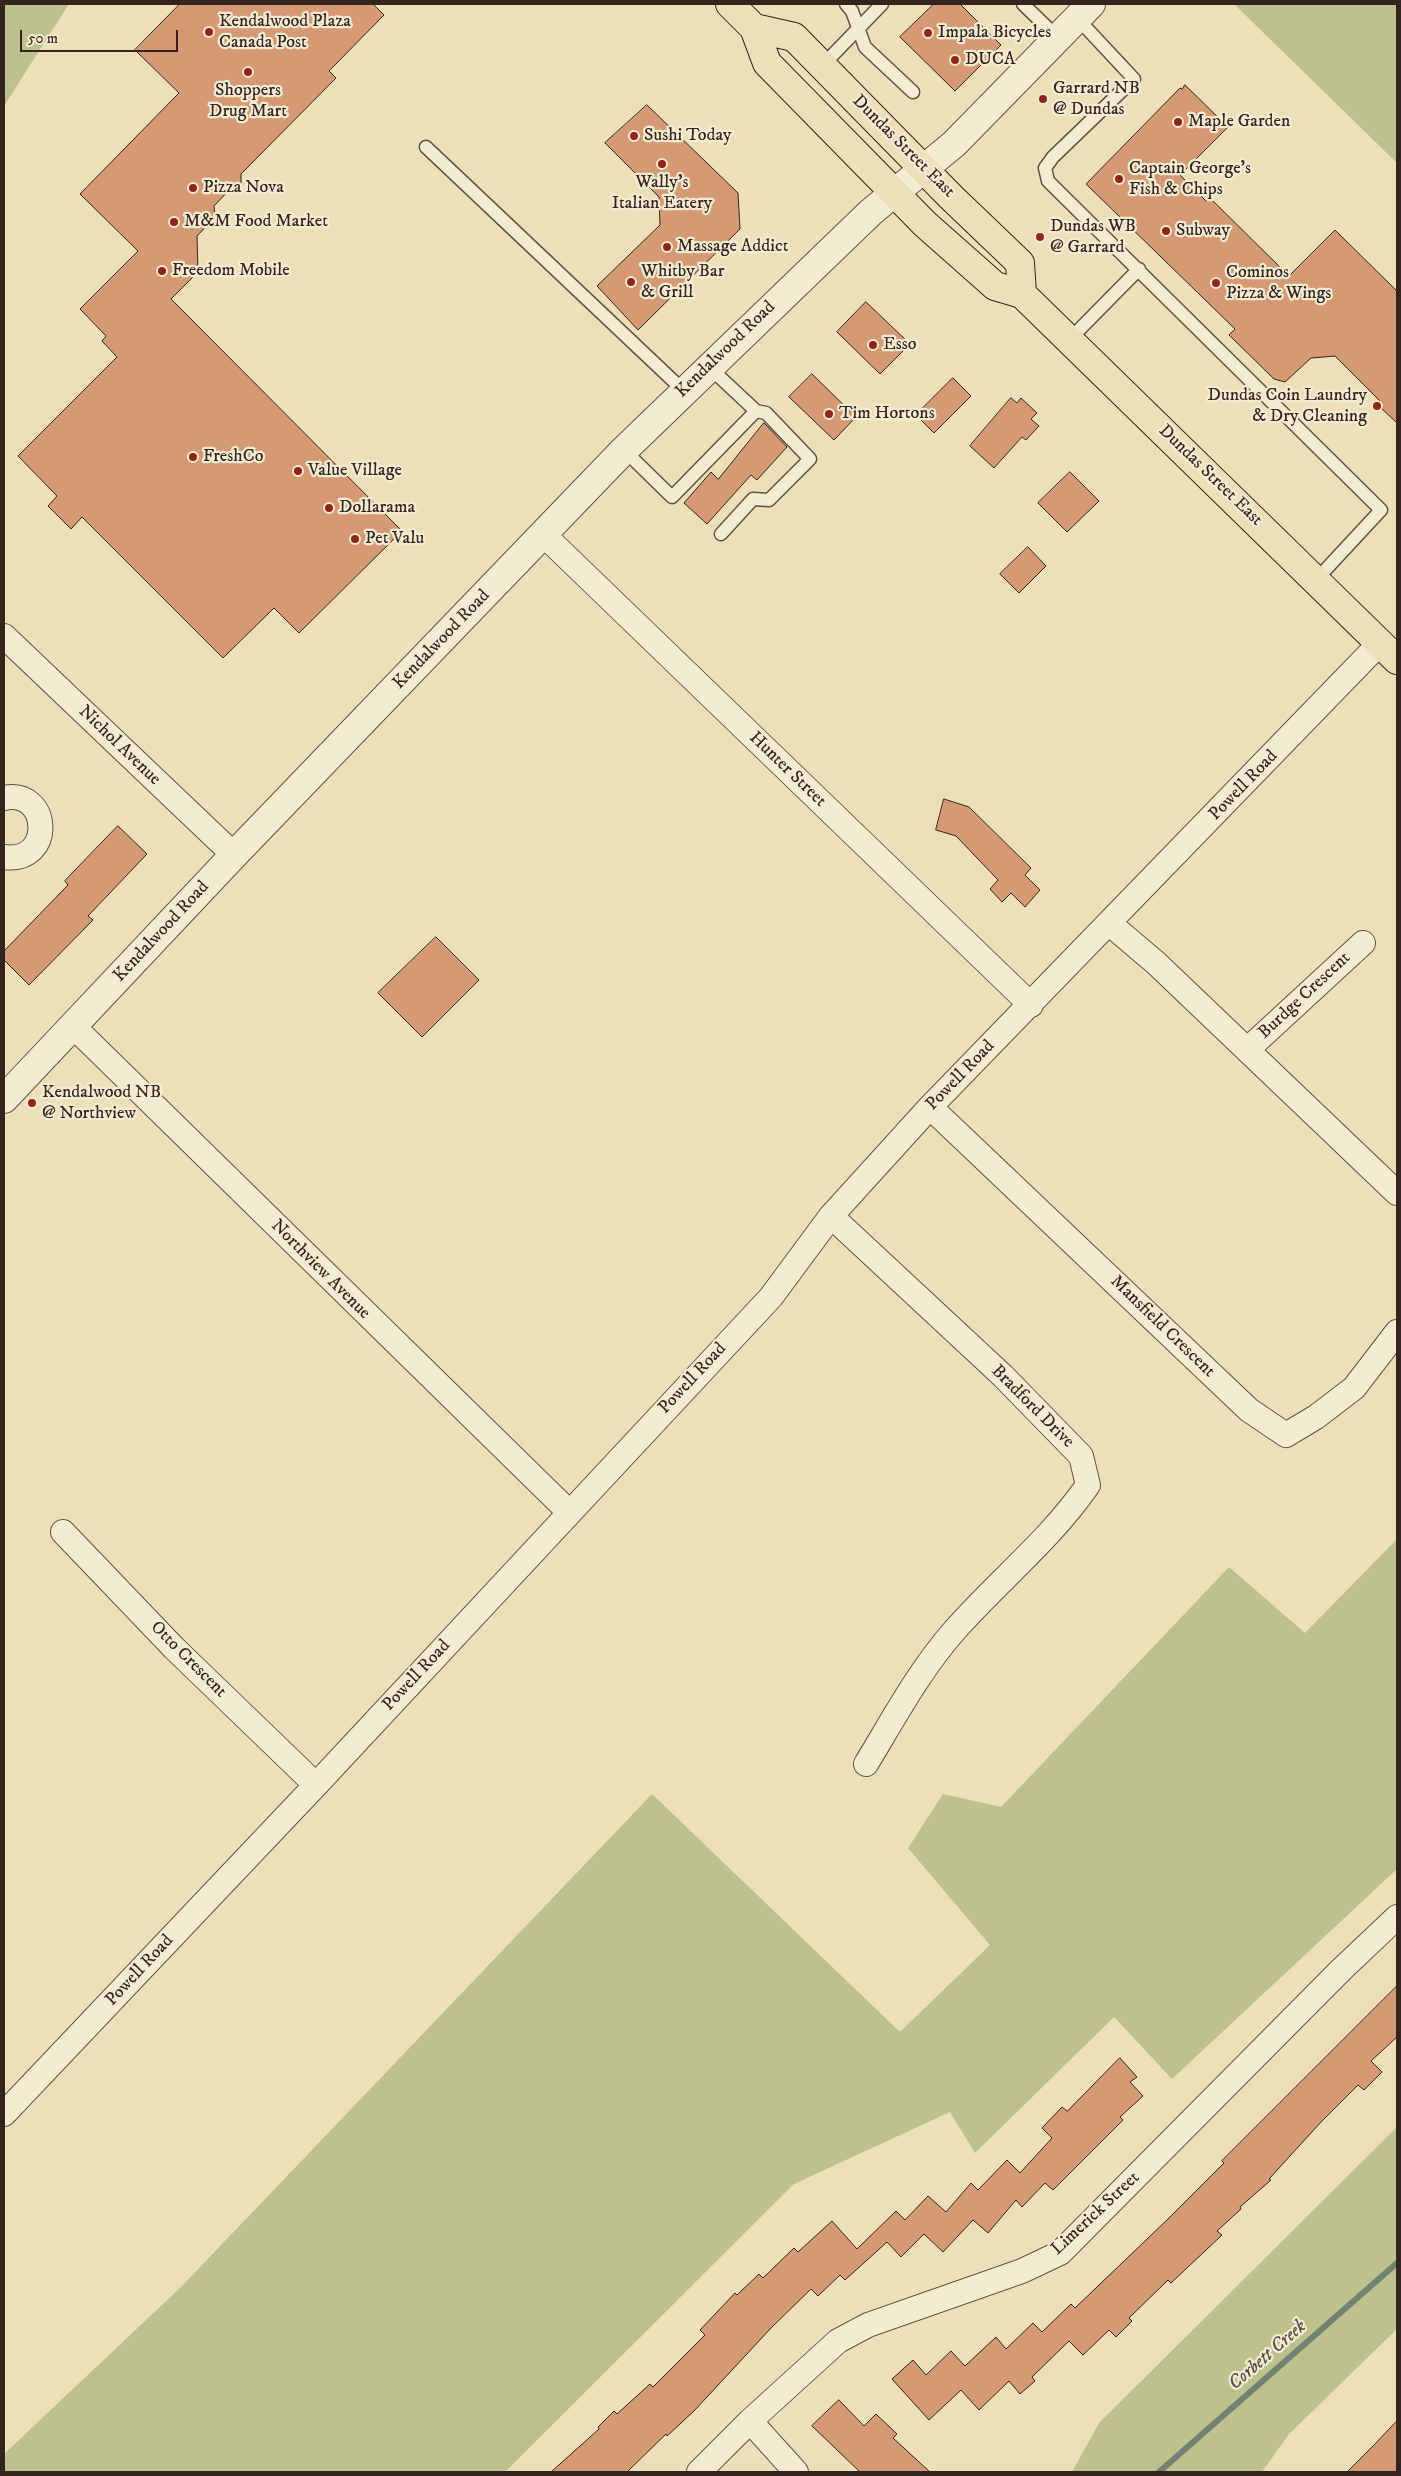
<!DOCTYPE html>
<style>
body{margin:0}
#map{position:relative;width:1401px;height:2476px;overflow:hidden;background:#ede0b9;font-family:"IM FELL DW Pica",serif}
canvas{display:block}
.frame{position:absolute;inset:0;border:5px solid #33251e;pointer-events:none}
.scale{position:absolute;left:20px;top:30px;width:158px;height:22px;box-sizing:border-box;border:2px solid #33251e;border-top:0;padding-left:6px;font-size:15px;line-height:18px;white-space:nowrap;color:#33251e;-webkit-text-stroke:4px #f3ebd2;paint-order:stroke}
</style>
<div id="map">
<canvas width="1401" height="2476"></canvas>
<div class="frame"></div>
<div class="scale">50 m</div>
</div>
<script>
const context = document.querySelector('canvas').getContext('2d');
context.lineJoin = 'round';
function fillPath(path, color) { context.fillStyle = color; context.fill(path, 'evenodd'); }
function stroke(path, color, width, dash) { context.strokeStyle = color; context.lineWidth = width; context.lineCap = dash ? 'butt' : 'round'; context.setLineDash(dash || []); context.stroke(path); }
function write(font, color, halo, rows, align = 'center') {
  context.font = font + ' "IM FELL DW Pica",serif'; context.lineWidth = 4.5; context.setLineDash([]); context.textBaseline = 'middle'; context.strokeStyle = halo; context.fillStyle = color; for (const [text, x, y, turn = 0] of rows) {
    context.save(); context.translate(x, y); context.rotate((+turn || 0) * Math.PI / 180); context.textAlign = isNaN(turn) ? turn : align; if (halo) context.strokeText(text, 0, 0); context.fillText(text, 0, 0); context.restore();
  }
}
fillPath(new Path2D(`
 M4,4h65l-65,102z
 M1234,4h163v159z
 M1397,1539v330l-225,210 -58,-62 -139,136 -25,-41 -156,72 -289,288h-501v-18l177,-167 471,-493 248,238 90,-87 -82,-97 35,-54 58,13 228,-240 76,66z
 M1397,2127v202l-108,105 -27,38h-190l27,-49z`), '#bdc18b');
stroke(new Path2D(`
 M1159,2472l238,-209`), '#718172', 6);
const building = new Path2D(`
 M180,4h193l11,11 -55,56 7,7 -95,96v14h-10l-17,18 1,11 -18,19 1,36 -27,27 231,232 -103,102 -25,-25 -51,50 -141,-141 -11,12 -23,-23 9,-10 -39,-40 99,-99 -15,-16 4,-5 -26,-27 58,-58 -58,-57 99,-101 -44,-43z
 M934,4h26l41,41 -46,46 -55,-54z
 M1185,85l43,42 -48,48 26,26 4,-3 79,78 46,-46 62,61v132l-16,-15 -1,-7 -45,-45 -24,2 -26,24 -11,-3 -45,-44 6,-6 -149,-145 94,-96 2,1z
 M647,105l91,88 2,36 -102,101 -41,-44 63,-61 -1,-28 -54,-54z
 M866,302l44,42 -30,30 -43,-42z
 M812,374l44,43 -22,23 -45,-43z
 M953,378l18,18 -37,37 -18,-18z
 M1011,398l6,5 4,-5 16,15 -6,6 8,7 -13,14 -4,-3 -28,31 -24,-22z
 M764,423l23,24 -30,33 -6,-5 -44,49 -23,-21 27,-31 7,7z
 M1070,472l29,29 -32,31 -29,-29z
 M1028,547l18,19 -27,27 -19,-19z
 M944,799l25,8 62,61 -6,7 15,15 -15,17 -14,-14 -9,9 -12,-13 8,-9 -42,-44 -20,-6z
 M118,826l29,28 -59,62 5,4 -64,65 -25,-25v-9l64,-66 -3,-4z
 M436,937l43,43 -57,57 -44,-44z
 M1397,1986v51l-26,24 11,11 -18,18 -6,-5 -37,37 -52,57 2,1 -31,27 1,2 -24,22 5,4 -51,48 -3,-3 -39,38 3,3 -16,16 -7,-7 -26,25 -14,-14 -37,36 3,4 -15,13 -11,-13 -30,29 -18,-20 -32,30 -37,-41 21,-19 13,15 25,-24 14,15 31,-29 10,12 27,-26 9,9 29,-28 4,4 94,-90 55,-55 -2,-2z
 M1120,2058l17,19 -7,5 13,14 -23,21 3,3 -70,70 -8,-7 -23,24 -6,-7 -28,33 -15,-13 -30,32 -19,-18 -23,23 -14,-15 -42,38 -5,-5 -22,21 -7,-7 -40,39 -77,83 -27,25 -1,-2 -39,38h-76l48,-43 -1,-2 16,-16 3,3 33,-30 3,3 52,-52 -5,-5 35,-37 2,2 22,-21 4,4 31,-30 4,4 34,-31 25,28 39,-38 9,9 23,-24 18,16 25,-29 7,7 29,-30 13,13 32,-35 -10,-10 20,-21 5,4z
 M839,2400l25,26 12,-12 21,20 -4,4 37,34h-70l-48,-46z
 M1397,2421v51h-50l27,-27z`);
fillPath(building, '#d59973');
stroke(building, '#33251e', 1);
const service = new Path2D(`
 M846,4l6,7 13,36 48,45
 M1023,4l35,34
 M1077,18l57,61 -81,78 -8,11 3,13 333,329 -65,70
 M822,66l60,-62
 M426,147l258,244
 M1070,339l69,-70
 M624,450l48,47 84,-86 -47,-44
 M721,534l32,-35 16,1 41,-41 -44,-46 -10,-2`);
const minor = new Path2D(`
 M544,535l487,470
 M4,636l230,219
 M4,798c46,-10 51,66 0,59
 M1110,924l46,39 241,230
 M73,1026l496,486
 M1248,1049l115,-106
 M930,1107l319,303 37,25 30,-18 38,-29 43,-56
 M831,1216l172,160 78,80 7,29c-38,55 -90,96 -134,146 -35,40 -60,87 -88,133
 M63,1532l111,116 142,137
 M4,2114l312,-329 455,-488 60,-81 99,-109 450,-464
 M750,2421l46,51
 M699,2472l51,-51 88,-80 30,-16 154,-54 38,-18 281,-283 56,-53`);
const tertiary = new Path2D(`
 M4,1099l230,-244 390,-405 247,-238 83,-68 137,-140`);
const primary = new Path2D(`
 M730,4l24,24 13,35 158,161 70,62 27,8 375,366
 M754,28l40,9 157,160 69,66 2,31`);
stroke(service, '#625445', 15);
stroke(minor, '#625445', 26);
stroke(tertiary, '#625445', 30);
stroke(primary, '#33251e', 30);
stroke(service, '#f3ebd2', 12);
stroke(minor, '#f3ebd2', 24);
stroke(tertiary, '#f3ebd2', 28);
stroke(primary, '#ede0b9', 28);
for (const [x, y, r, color] of [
 [209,32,5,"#8f2418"],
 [928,33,5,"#8f2418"],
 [955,60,5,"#8f2418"],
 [248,72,5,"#8f2418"],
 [1043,99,5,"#8f2418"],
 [1178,122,5,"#8f2418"],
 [634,136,5,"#8f2418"],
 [662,164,5,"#8f2418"],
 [1119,179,5,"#8f2418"],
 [193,188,5,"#8f2418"],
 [174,222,5,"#8f2418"],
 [1166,231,5,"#8f2418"],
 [1040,237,5,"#8f2418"],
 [667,247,5,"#8f2418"],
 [162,271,5,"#8f2418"],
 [631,282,5,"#8f2418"],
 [1216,283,5,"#8f2418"],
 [873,345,5,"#8f2418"],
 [1377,406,5,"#8f2418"],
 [829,414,5,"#8f2418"],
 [193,457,5,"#8f2418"],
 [298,471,5,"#8f2418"],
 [329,508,5,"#8f2418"],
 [355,539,5,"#8f2418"],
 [32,1103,5,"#8f2418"]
]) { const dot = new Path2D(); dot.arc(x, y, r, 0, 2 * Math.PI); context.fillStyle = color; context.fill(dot); stroke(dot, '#f3ebd2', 2); }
write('18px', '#33251e', '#f3ebd2', [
 ["Kendalwood Plaza",219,22],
 ["Canada Post",219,43],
 ["Impala Bicycles",938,33],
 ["DUCA",965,60],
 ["Garrard NB",1053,89],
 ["@ Dundas",1053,110],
 ["Shoppers",248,91,"center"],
 ["Drug Mart",248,112,"center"],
 ["Maple Garden",1188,122],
 ["Sushi Today",644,136],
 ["Captain George's",1129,169],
 ["Fish & Chips",1129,190],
 ["Wally's",662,183,"center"],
 ["Italian Eatery",662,204,"center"],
 ["Pizza Nova",203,188],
 ["M&M Food Market",184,222],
 ["Dundas WB",1050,227],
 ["@ Garrard",1050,248],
 ["Subway",1176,231],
 ["Massage Addict",677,247],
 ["Freedom Mobile",172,271],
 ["Whitby Bar",641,272],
 ["& Grill",641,293],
 ["Cominos",1226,273],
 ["Pizza & Wings",1226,294],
 ["Esso",883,345],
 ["Dundas Coin Laundry",1367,396,"right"],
 ["& Dry Cleaning",1367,417,"right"],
 ["Tim Hortons",839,414],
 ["FreshCo",203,457],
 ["Value Village",308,471],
 ["Dollarama",339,508],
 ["Pet Valu",365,539],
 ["Kendalwood NB",42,1093],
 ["@ Northview",42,1114]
], 'left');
write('18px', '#33251e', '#f3ebd2', [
 ["Dundas Street East",903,147,45],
 ["Kendalwood Road",726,350,-44],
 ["Dundas Street East",1210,476,44],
 ["Kendalwood Road",442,640,-46],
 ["Nichol Avenue",119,746,44],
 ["Hunter Street",787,770,44],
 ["Powell Road",1244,786,-46],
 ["Kendalwood Road",162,932,-47],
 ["Burdge Crescent",1305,996,-43],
 ["Powell Road",961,1076,-46],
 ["Northview Avenue",320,1270,45],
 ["Mansfield Crescent",1162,1327,44],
 ["Powell Road",693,1379,-47],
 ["Bradford Drive",1032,1407,45],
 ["Otto Crescent",188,1660,45],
 ["Powell Road",417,1676,-47],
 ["Powell Road",140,1971,-47],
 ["Limerick Street",1096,2214,-43]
]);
write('italic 19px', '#525348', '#f3ebd2', [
 ["Corbett Creek",1268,2356,-41]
]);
</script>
